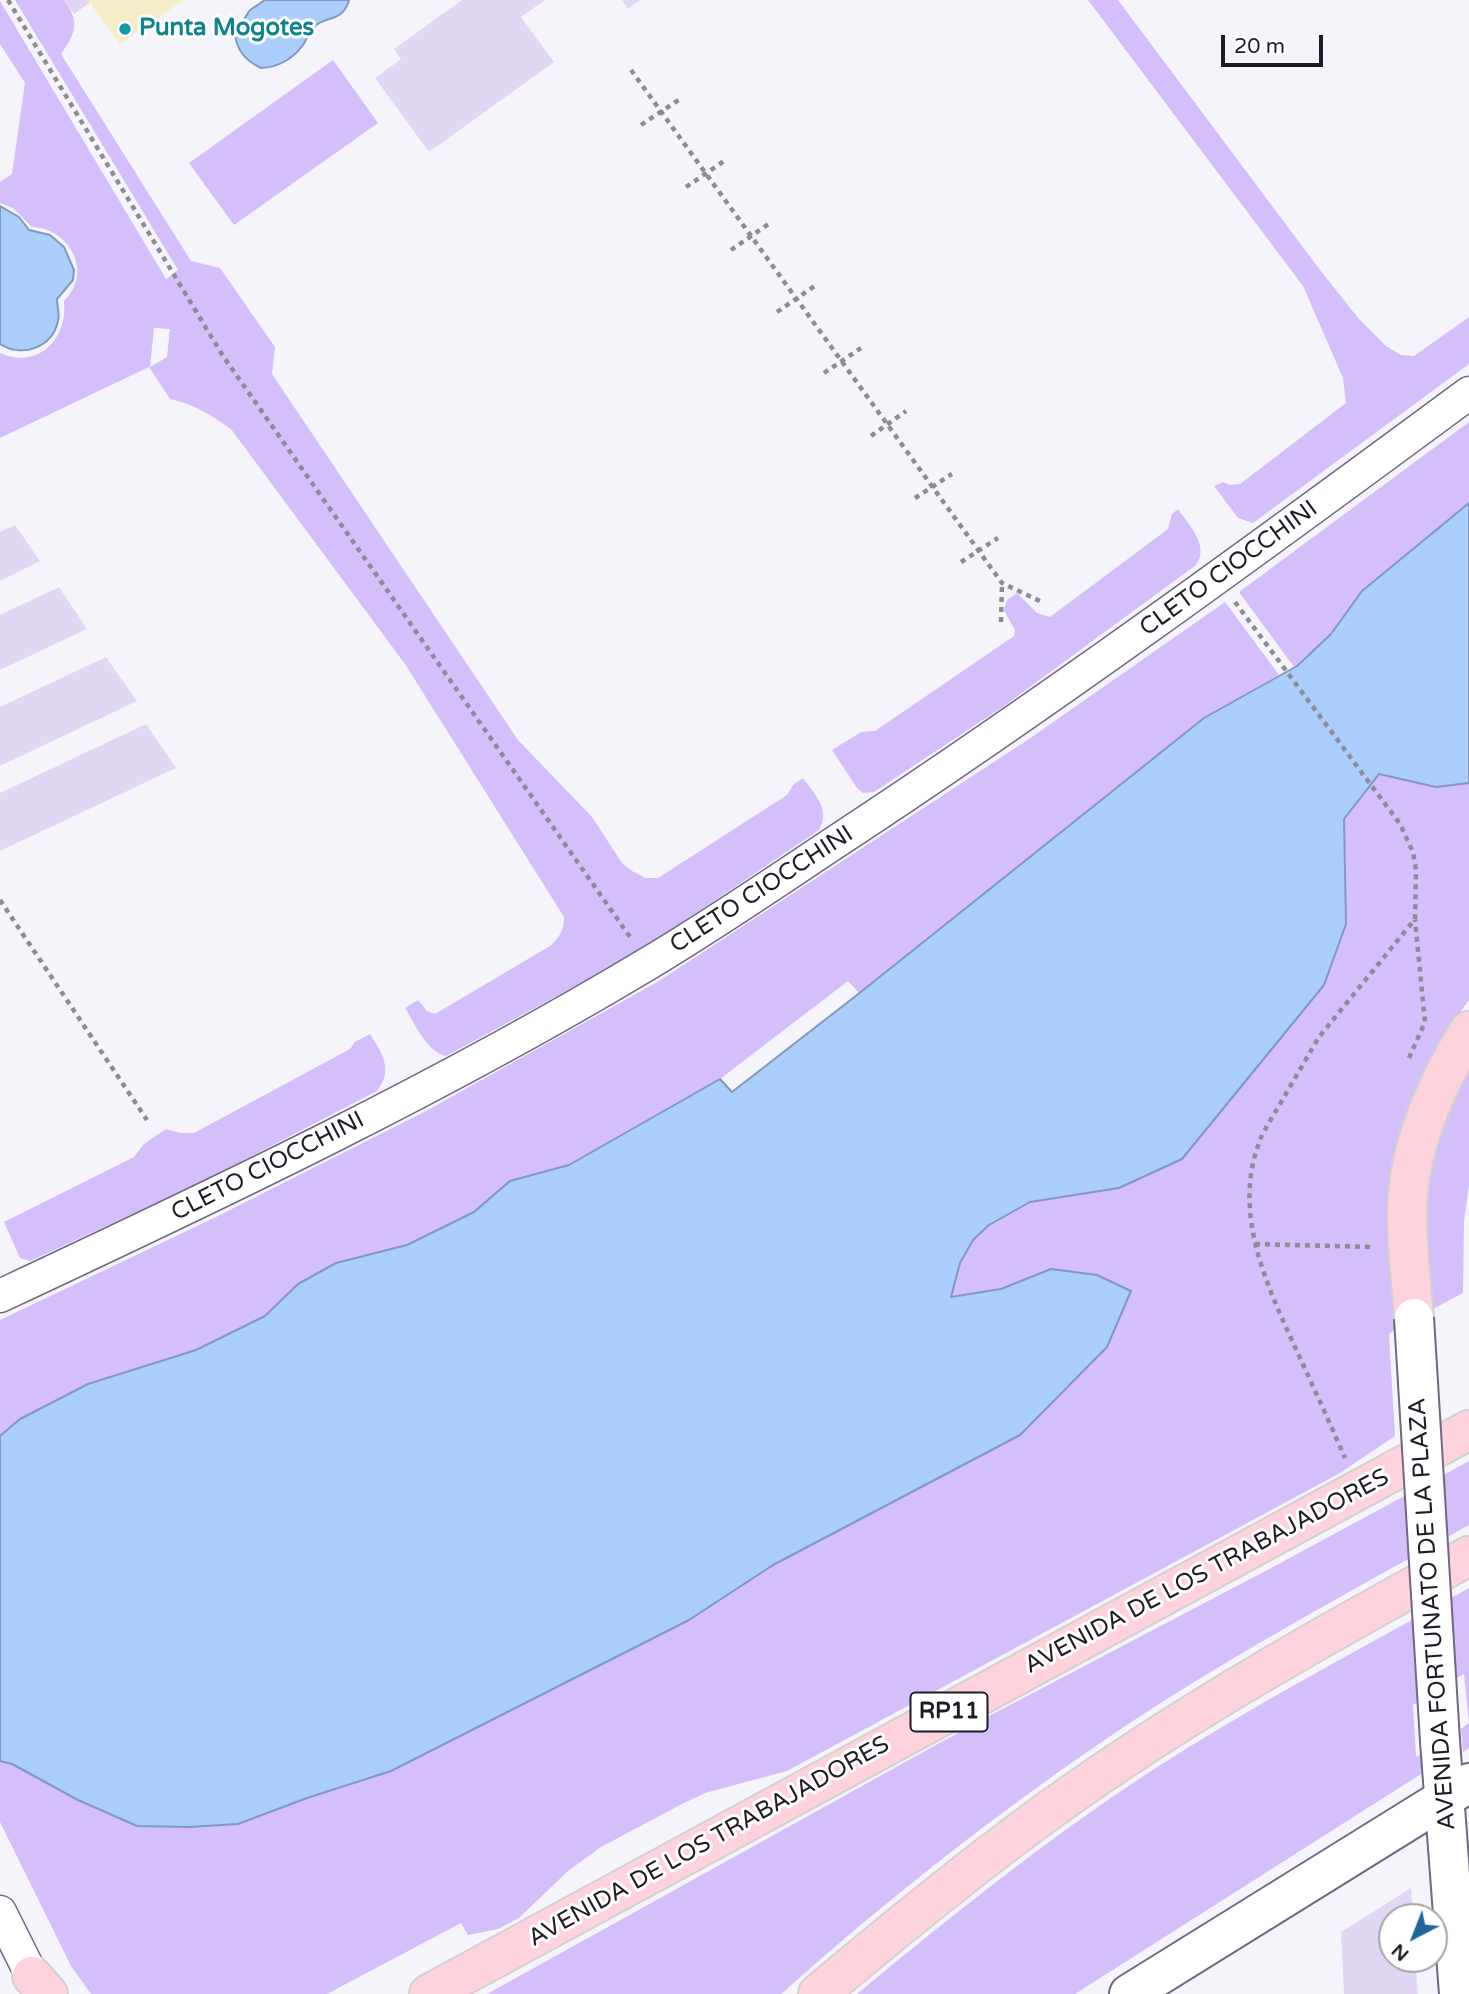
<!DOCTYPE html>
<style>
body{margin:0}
#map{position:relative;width:1469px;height:1994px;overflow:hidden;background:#f6f4fb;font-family:"Varela Round",sans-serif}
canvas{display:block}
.north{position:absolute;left:1378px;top:1903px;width:70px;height:70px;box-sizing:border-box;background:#fff;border:2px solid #a5a4a8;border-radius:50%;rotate:222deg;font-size:19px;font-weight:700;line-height:28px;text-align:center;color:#1f1b26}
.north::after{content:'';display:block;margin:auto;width:24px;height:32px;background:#1f679b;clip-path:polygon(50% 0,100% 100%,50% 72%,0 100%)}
.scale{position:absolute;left:1221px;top:35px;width:102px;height:32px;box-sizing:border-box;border:4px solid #1f1b26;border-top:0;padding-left:9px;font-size:21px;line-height:24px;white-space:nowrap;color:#1f1b26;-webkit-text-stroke:5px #fff;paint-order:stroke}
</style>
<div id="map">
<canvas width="1469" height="1994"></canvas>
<div class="north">N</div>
<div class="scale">20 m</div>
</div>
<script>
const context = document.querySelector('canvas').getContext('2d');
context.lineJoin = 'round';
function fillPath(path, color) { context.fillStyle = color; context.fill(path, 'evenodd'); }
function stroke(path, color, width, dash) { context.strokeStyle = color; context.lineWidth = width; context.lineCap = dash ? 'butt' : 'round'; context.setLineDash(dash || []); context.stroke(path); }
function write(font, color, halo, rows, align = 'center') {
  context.font = font + ' "Varela Round",sans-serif'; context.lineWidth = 6; context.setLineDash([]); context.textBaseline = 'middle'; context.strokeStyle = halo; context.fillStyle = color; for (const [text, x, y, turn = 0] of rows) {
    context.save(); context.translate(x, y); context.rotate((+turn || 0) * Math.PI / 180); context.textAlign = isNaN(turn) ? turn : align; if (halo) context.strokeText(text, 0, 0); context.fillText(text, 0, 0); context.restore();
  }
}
fillPath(new Path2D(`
 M15,0h49c16,22 12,33 -3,54l130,207 29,7 55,79 -3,27 246,366 74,77 30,46 10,8 14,7h12l129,-83 6,-10 10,-7c12,17 28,31 16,52l-179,121 -194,105c-19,-4 -31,-32 -41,-48l13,-8 9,11 8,3 115,-68c10,-9 14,-16 14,-29l-159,-253 -174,-235c-20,-14 -37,-25 -61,-30l-21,-32 -149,71v-85c38,17 68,-14 64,-52 30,-29 5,-73 -32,-74l-19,-19 -13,-5v-21l12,-8 13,-91 -25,-39v-43l166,278 12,-9zM154,328l16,1 -3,28 -17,10z
 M1088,0h30l202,270 39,49 27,27 15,9 13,1 55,-39v47l-216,159 -15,-5 -24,-32 9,-4 7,3 10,-1 106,-81 -3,-25 -40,-92z
 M333,60l45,63 -144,102 -45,-62z
 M1469,422v81l-107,88 -31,43 -37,33 -55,-75z
 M1178,509c11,16 32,37 18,56l-192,141 -130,86 -11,1 -6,-5 -25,-38 29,-18 14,-1 139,-95 1,-6 -11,-20 3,-10 10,-7 20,20 13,4 118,-88 4,-15z
 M1225,602l54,73 -75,43 -345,275 -11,-12 -128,98 -151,86 -59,16 -36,31 -67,33 -71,18 -38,21 -33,32 -69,34 -108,34 -68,35 -20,17v-116l216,-103 210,-106 233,-130 370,-242z
 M1379,774l57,13 33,-4v217l-13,18 -18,32 -41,278 -8,6 6,102 -55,37 -553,298 -82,22 -23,11 -81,43 -33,24 -49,47 -21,11 -30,6 -7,-12 -134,71h-236l-20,-28 -71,-144v-61l12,3 66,36 59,26 52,1 49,-3 69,-26 84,-27 298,-151 84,-55 247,-130 87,-88 -56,-78 -50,20 -51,8 10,-34 13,-23 16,-15 41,-23 89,-14 227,-325 -2,-44z
 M370,1034c12,19 24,36 7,57l-179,93 -168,77 -10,-3 -16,-36 130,-65 10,-13 22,-15 14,4h14l156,-84 5,-7z
 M1469,1066v119l-5,36 -1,72 -30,16c-8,-61 -10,-124 10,-183 7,-21 17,-41 26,-60z
 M1469,1461v64c-121,68 -245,134 -360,212 -115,78 -224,164 -328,257h-294l485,-269 301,-158z
 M1469,1588v160l-6,4 -2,-23 8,-6 -5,-49 -51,31 3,52 9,-6 -1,19 -3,4 -346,220h-218c94,-78 189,-154 291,-221 103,-67 213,-124 321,-185z`), '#d4befc');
fillPath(new Path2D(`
 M64,0h120l-64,44 -30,-41 -16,11z`), '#f6ecc7');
const water = new Path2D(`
 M265,0h84v1c-8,22 -21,14 -34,25 -5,5 -8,13 -12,19 -11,15 -24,22 -42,23 -15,-7 -25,-18 -26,-35l15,-23z
 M0,206l19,11 10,13 21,5 14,12 10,23 -1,10 -16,19c0,7 3,15 1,22 -6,27 -36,37 -58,23z
 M1469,503v280l-33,4 -57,-13 -35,45 2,105 -22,61 -142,174 -63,29 -89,14 -41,23 -16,15 -13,23 -9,34 50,-8 50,-20 46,6 34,16 -24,56 -87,88 -247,130 -84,55 -298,151 -84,27 -69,26 -49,3 -52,-1 -59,-26 -66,-36 -12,-3v-325l20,-17 68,-35 108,-34 69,-34 33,-32 38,-21 71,-18 67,-33 36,-31 59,-16 151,-86 12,13 125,-97 347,-277 93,-52 34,-32 31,-43z`);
fillPath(water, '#a9cefc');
stroke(water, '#8098bc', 2);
fillPath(new Path2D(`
 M64,0h24l2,2 -16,12z
 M462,0h83l-24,17 33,45 -125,90 -54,-74 26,-19 -7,-10z
 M622,0h18l-12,9z
 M15,525l25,36 -40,20v-49z
 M59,587l28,42 -87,41v-55z
 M106,657l31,44 -137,65v-59z
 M146,724l30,44 -176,83v-58z
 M1411,1888l2,29h-21v42h23l3,35h-74l-3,-62z`), '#e1d7f5');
const street = new Path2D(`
 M0,1296c220,-103 441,-208 649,-333 62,-37 122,-78 182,-118 218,-143 428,-297 638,-452
 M0,1912l32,64`);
const secondary = new Path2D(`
 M1440,1741l19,253
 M1129,1994l340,-211`);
const primary = new Path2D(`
 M1414,1318c-3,-48 -12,-100 -3,-147 9,-48 32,-98 58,-140
 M32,1976l16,18
 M429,1994l1040,-564
 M818,1994c76,-64 153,-127 233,-185 133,-96 275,-175 418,-253`);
stroke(street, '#706781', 35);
stroke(secondary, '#706781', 42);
stroke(primary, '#d2d1d4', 42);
stroke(new Path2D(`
 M8,0l215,356 407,581
 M631,70l371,513 42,20
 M641,125l39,-26
 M686,187l38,-26
 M731,250l39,-27
 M777,312l39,-27
 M824,373l37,-25
 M871,436l35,-25
 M915,498l37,-24
 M961,562l37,-24
 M1235,602l165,222 13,28 3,18 -1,49 -96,118 -56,96c-33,74 1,146 32,214 17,37 34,74 50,111
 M1001,622l1,-39
 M0,900l147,220
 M1409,1058l16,-36 -10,-102
 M1255,1244l116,3`), '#8e8b94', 4.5, [5, 5]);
stroke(street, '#fff', 32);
stroke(secondary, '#fff', 38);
stroke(primary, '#fed3dd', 38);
const secondaryBridge = new Path2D(`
 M1414,1318l26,423`);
stroke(secondaryBridge, '#706781', 42, []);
stroke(secondaryBridge, '#fff', 38);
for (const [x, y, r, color] of [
 [125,29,7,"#0f9aa8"]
]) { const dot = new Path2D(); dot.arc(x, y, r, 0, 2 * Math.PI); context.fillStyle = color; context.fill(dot); stroke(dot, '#fff', 2.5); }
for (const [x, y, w] of [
 [949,1712,77]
]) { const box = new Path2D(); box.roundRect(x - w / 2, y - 19.5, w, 39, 5); context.fillStyle = '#fff'; context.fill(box); stroke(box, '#1f1b26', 2); }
write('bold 23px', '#1f1b26', null, [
 ["RP11",949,1712]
]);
write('bold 24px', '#0d838f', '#fff', [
 ["Punta Mogotes",139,29]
], 'left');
write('24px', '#1f1b26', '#fff', [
 ["CLETO CIOCCHINI",1229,569,-36],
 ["CLETO CIOCCHINI",762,890,-33],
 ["CLETO CIOCCHINI",268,1167,-27],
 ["AVENIDA DE LOS TRABAJADORES",1207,1572,-28],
 ["AVENIDA FORTUNATO DE LA PLAZA",1433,1614,-94],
 ["AVENIDA DE LOS TRABAJADORES",709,1842,-29]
]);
</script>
